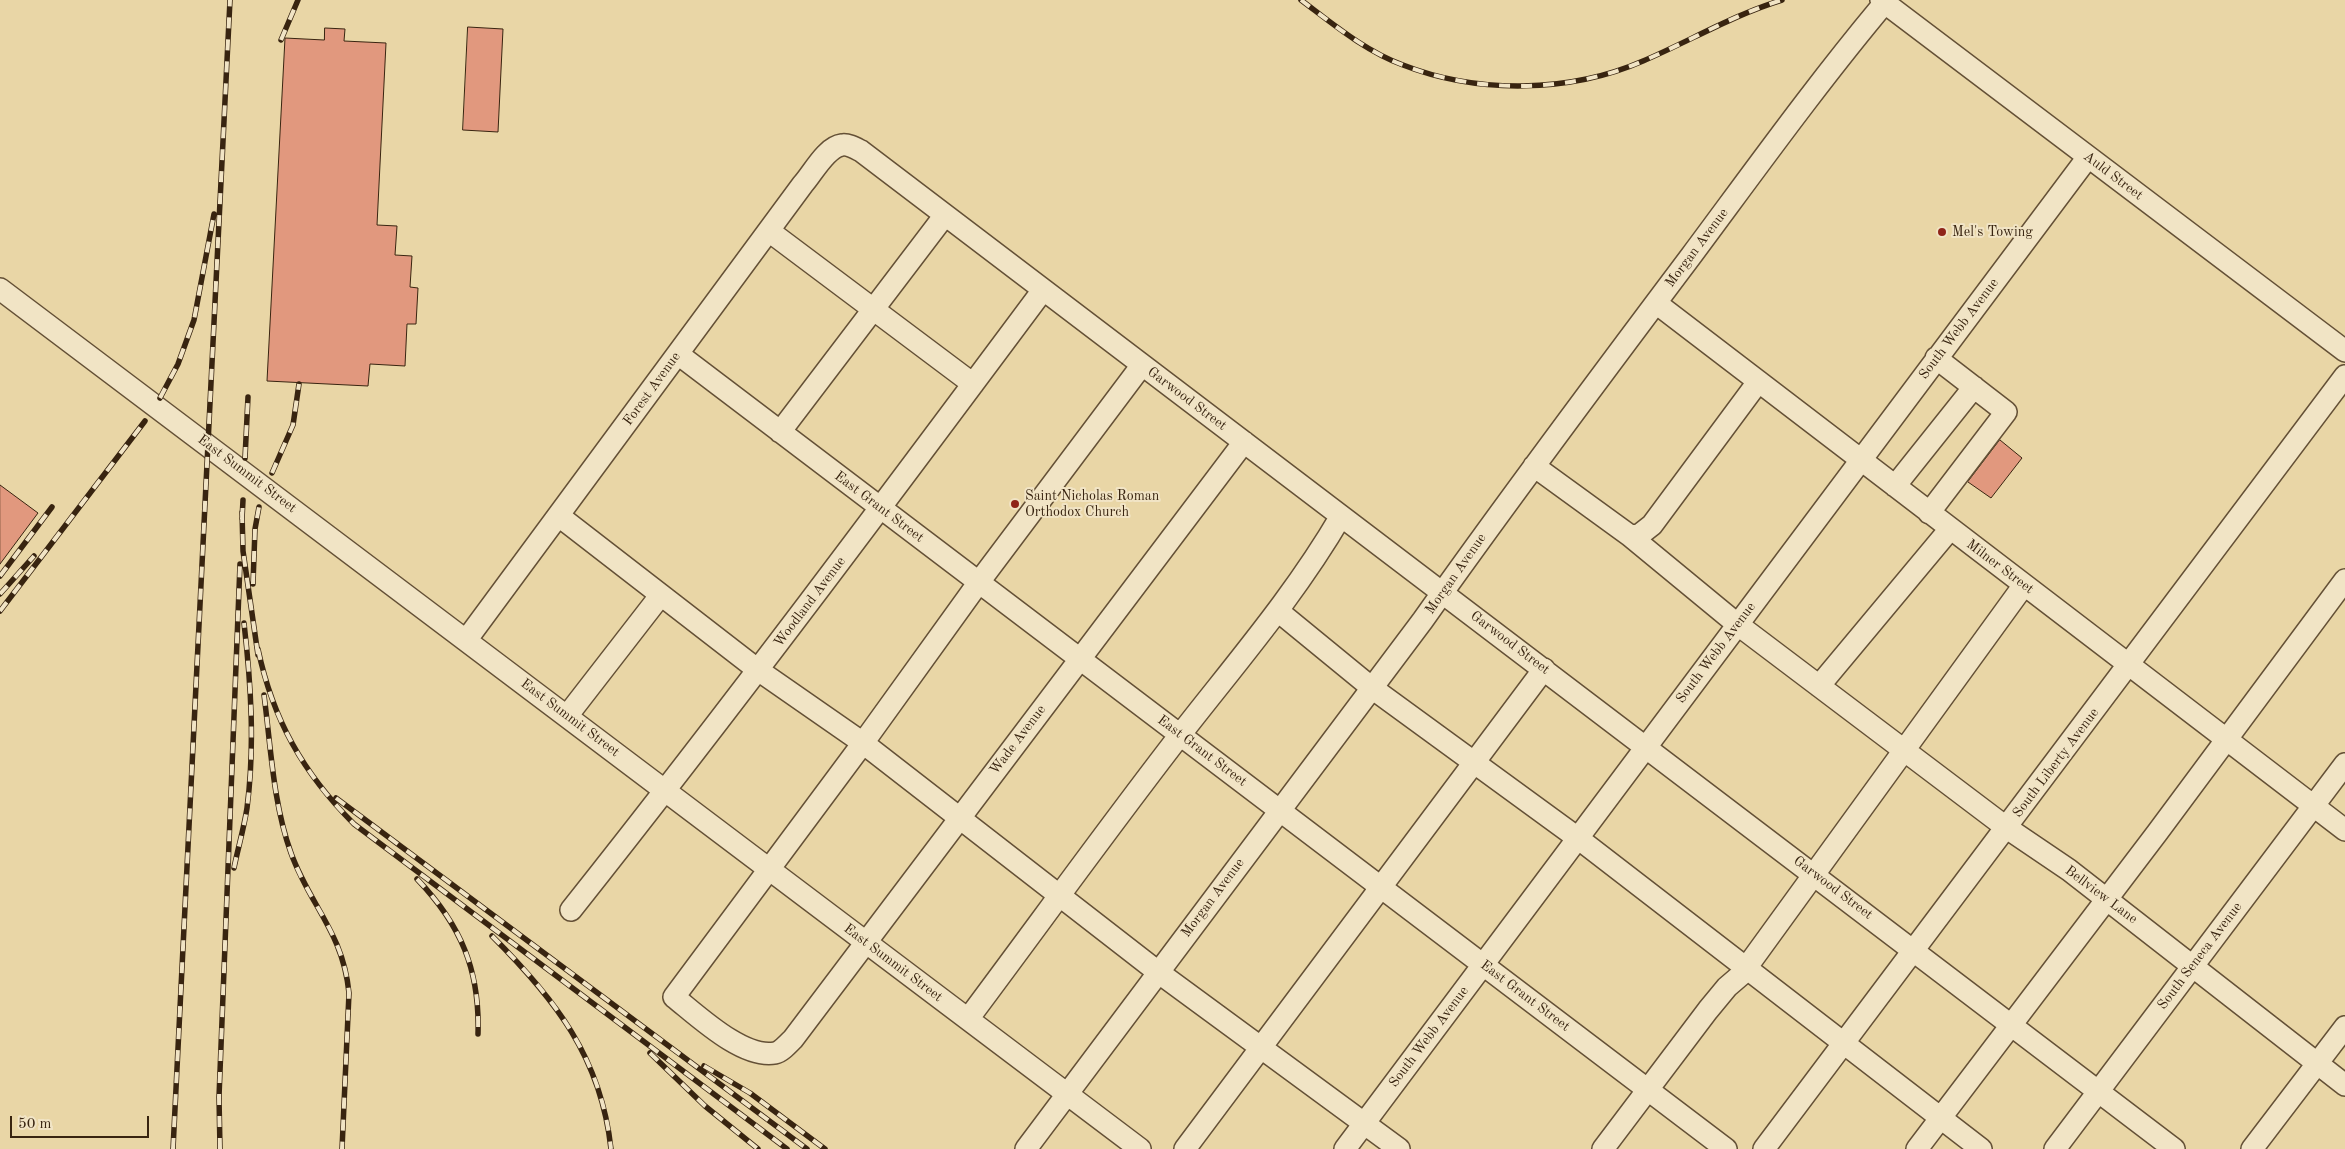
<!DOCTYPE html>
<style>
body{margin:0}
#map{position:relative;width:2345px;height:1149px;overflow:hidden;background:#e9d6a6;font-family:"Old Standard TT",serif}
canvas{display:block}
.scale{position:absolute;left:10px;top:1116px;width:139px;height:22px;box-sizing:border-box;border:2px solid #382410;border-top:0;padding-left:6px;font-size:15px;line-height:18px;white-space:nowrap;color:#382410;-webkit-text-stroke:4px #f1e4c5;paint-order:stroke}
</style>
<div id="map">
<canvas width="2345" height="1149"></canvas>
<div class="scale">50 m</div>
</div>
<script>
const context = document.querySelector('canvas').getContext('2d');
context.lineJoin = 'round';
function fillPath(path, color) { context.fillStyle = color; context.fill(path, 'evenodd'); }
function stroke(path, color, width, dash) { context.strokeStyle = color; context.lineWidth = width; context.lineCap = dash ? 'butt' : 'round'; context.setLineDash(dash || []); context.stroke(path); }
function write(font, color, halo, rows, align = 'center') {
  context.font = font + ' "Old Standard TT",serif'; context.lineWidth = 4; context.setLineDash([]); context.textBaseline = 'middle'; context.strokeStyle = halo; context.fillStyle = color; for (const [text, x, y, turn = 0] of rows) {
    context.save(); context.translate(x, y); context.rotate((+turn || 0) * Math.PI / 180); context.textAlign = isNaN(turn) ? turn : align; if (halo) context.strokeText(text, 0, 0); context.fillText(text, 0, 0); context.restore();
  }
}
const building = new Path2D(`
 M468,27l35,2 -5,103 -35,-2z
 M325,28l20,1 -1,12 42,2 -9,182 20,1 -2,29 17,1 -2,31 8,1 -2,36h-9l-2,42 -35,-2 -2,22 -101,-5 18,-343 39,2z
 M2000,440l22,18 -31,40 -23,-16z
 M0,485l38,28 -38,51z`);
fillPath(building, '#e1987e');
stroke(building, '#382410', 1);
const minor = new Path2D(`
 M1881,0l464,351
 M769,231l204,153
 M0,289l1140,860
 M1656,303l689,527
 M678,354l1048,795
 M1142,365l-163,217 -116,161 295,229 241,177
 M780,432l165,-217
 M1534,466l95,69 9,1 14,-11 106,-143
 M1895,486l79,-99
 M1929,513l77,-101 -70,-54
 M559,516l199,154 105,73 -189,254c24,19 69,62 101,56 6,-1 13,-9 18,-14l451,-597
 M1629,535l108,89 270,204 62,42 276,215
 M1278,611l94,77 207,151 402,310
 M467,639l336,-455c10,-11 23,-37 39,-39 6,-1 13,3 19,6l1313,998
 M1819,686l131,-157
 M567,716l93,-120
 M571,910c162,-204 317,-412 472,-620
 M968,1019c71,-95 140,-191 212,-284 56,-72 115,-140 161,-219
 M1026,1149l397,-529c87,-123 177,-243 268,-364 64,-86 127,-174 196,-256
 M1185,1149l359,-480
 M1345,1149l743,-992
 M1603,1149l105,-139 19,-23 14,-12 283,-390
 M1764,1149l581,-773
 M1917,1149l240,-316 188,-253
 M2055,1149l290,-385
 M2252,1149l93,-122`);
stroke(minor, '#645036', 24);
stroke(minor, '#f1e4c5', 21);
const rail = new Path2D(`
 M1301,0c32,24 64,51 102,65 74,29 167,28 240,-4 47,-20 90,-46 139,-61
 M281,40l17,-40
 M160,398l18,-34 16,-44 20,-106
 M245,458l3,-61
 M272,473l21,-48 6,-41
 M242,512l1,39 15,104
 M242,519l1,-19
 M0,576l52,-69
 M253,584l2,-55 4,-22
 M0,594l34,-38
 M0,611l145,-190
 M258,649c15,71 45,124 96,175l433,325
 M264,695c7,53 9,108 27,158 19,53 52,79 58,140l-7,156
 M336,798l471,351
 M234,868c4,-20 10,-40 13,-60 8,-62 4,-124 -3,-185
 M417,879c44,46 63,91 61,155
 M492,936c63,63 109,121 119,213
 M650,1053l55,53 53,43
 M704,1066l46,27 75,56
 M173,1149l57,-1149
 M220,1149l-1,-52 21,-533`);
stroke(rail, '#382410', 5.5);
stroke(rail, '#f1e4c5', 4, [11]);
for (const [x, y, r, color] of [
 [1942,232,5,"#8f2418"],
 [1015,504,5,"#8f2418"]
]) { const dot = new Path2D(); dot.arc(x, y, r, 0, 2 * Math.PI); context.fillStyle = color; context.fill(dot); stroke(dot, '#f1e4c5', 2); }
write('14px', '#382410', '#f1e4c5', [
 ["Auld Street",2113,176,37],
 ["Morgan Avenue",1697,248,-53],
 ["South Webb Avenue",1959,329,-53],
 ["Forest Avenue",652,389,-54],
 ["Garwood Street",1187,399,37],
 ["East Summit Street",247,474,37],
 ["East Grant Street",879,507,37],
 ["Milner Street",2000,567,37],
 ["Morgan Avenue",1456,574,-55],
 ["Woodland Avenue",810,602,-53],
 ["Garwood Street",1510,643,37],
 ["South Webb Avenue",1716,653,-53],
 ["East Summit Street",570,718,37],
 ["Wade Avenue",1018,740,-53],
 ["East Grant Street",1202,751,37],
 ["South Liberty Avenue",2056,763,-53],
 ["Garwood Street",1833,888,37],
 ["Bellview Lane",2101,895,37],
 ["Morgan Avenue",1213,898,-53],
 ["South Seneca Avenue",2200,956,-53],
 ["East Summit Street",893,963,37],
 ["East Grant Street",1525,996,37],
 ["South Webb Avenue",1429,1037,-53]
]);
write('14px', '#382410', '#f1e4c5', [
 ["Mel's Towing",1952,232],
 ["Saint Nicholas Roman",1025,496],
 ["Orthodox Church",1025,512]
], 'left');
</script>
